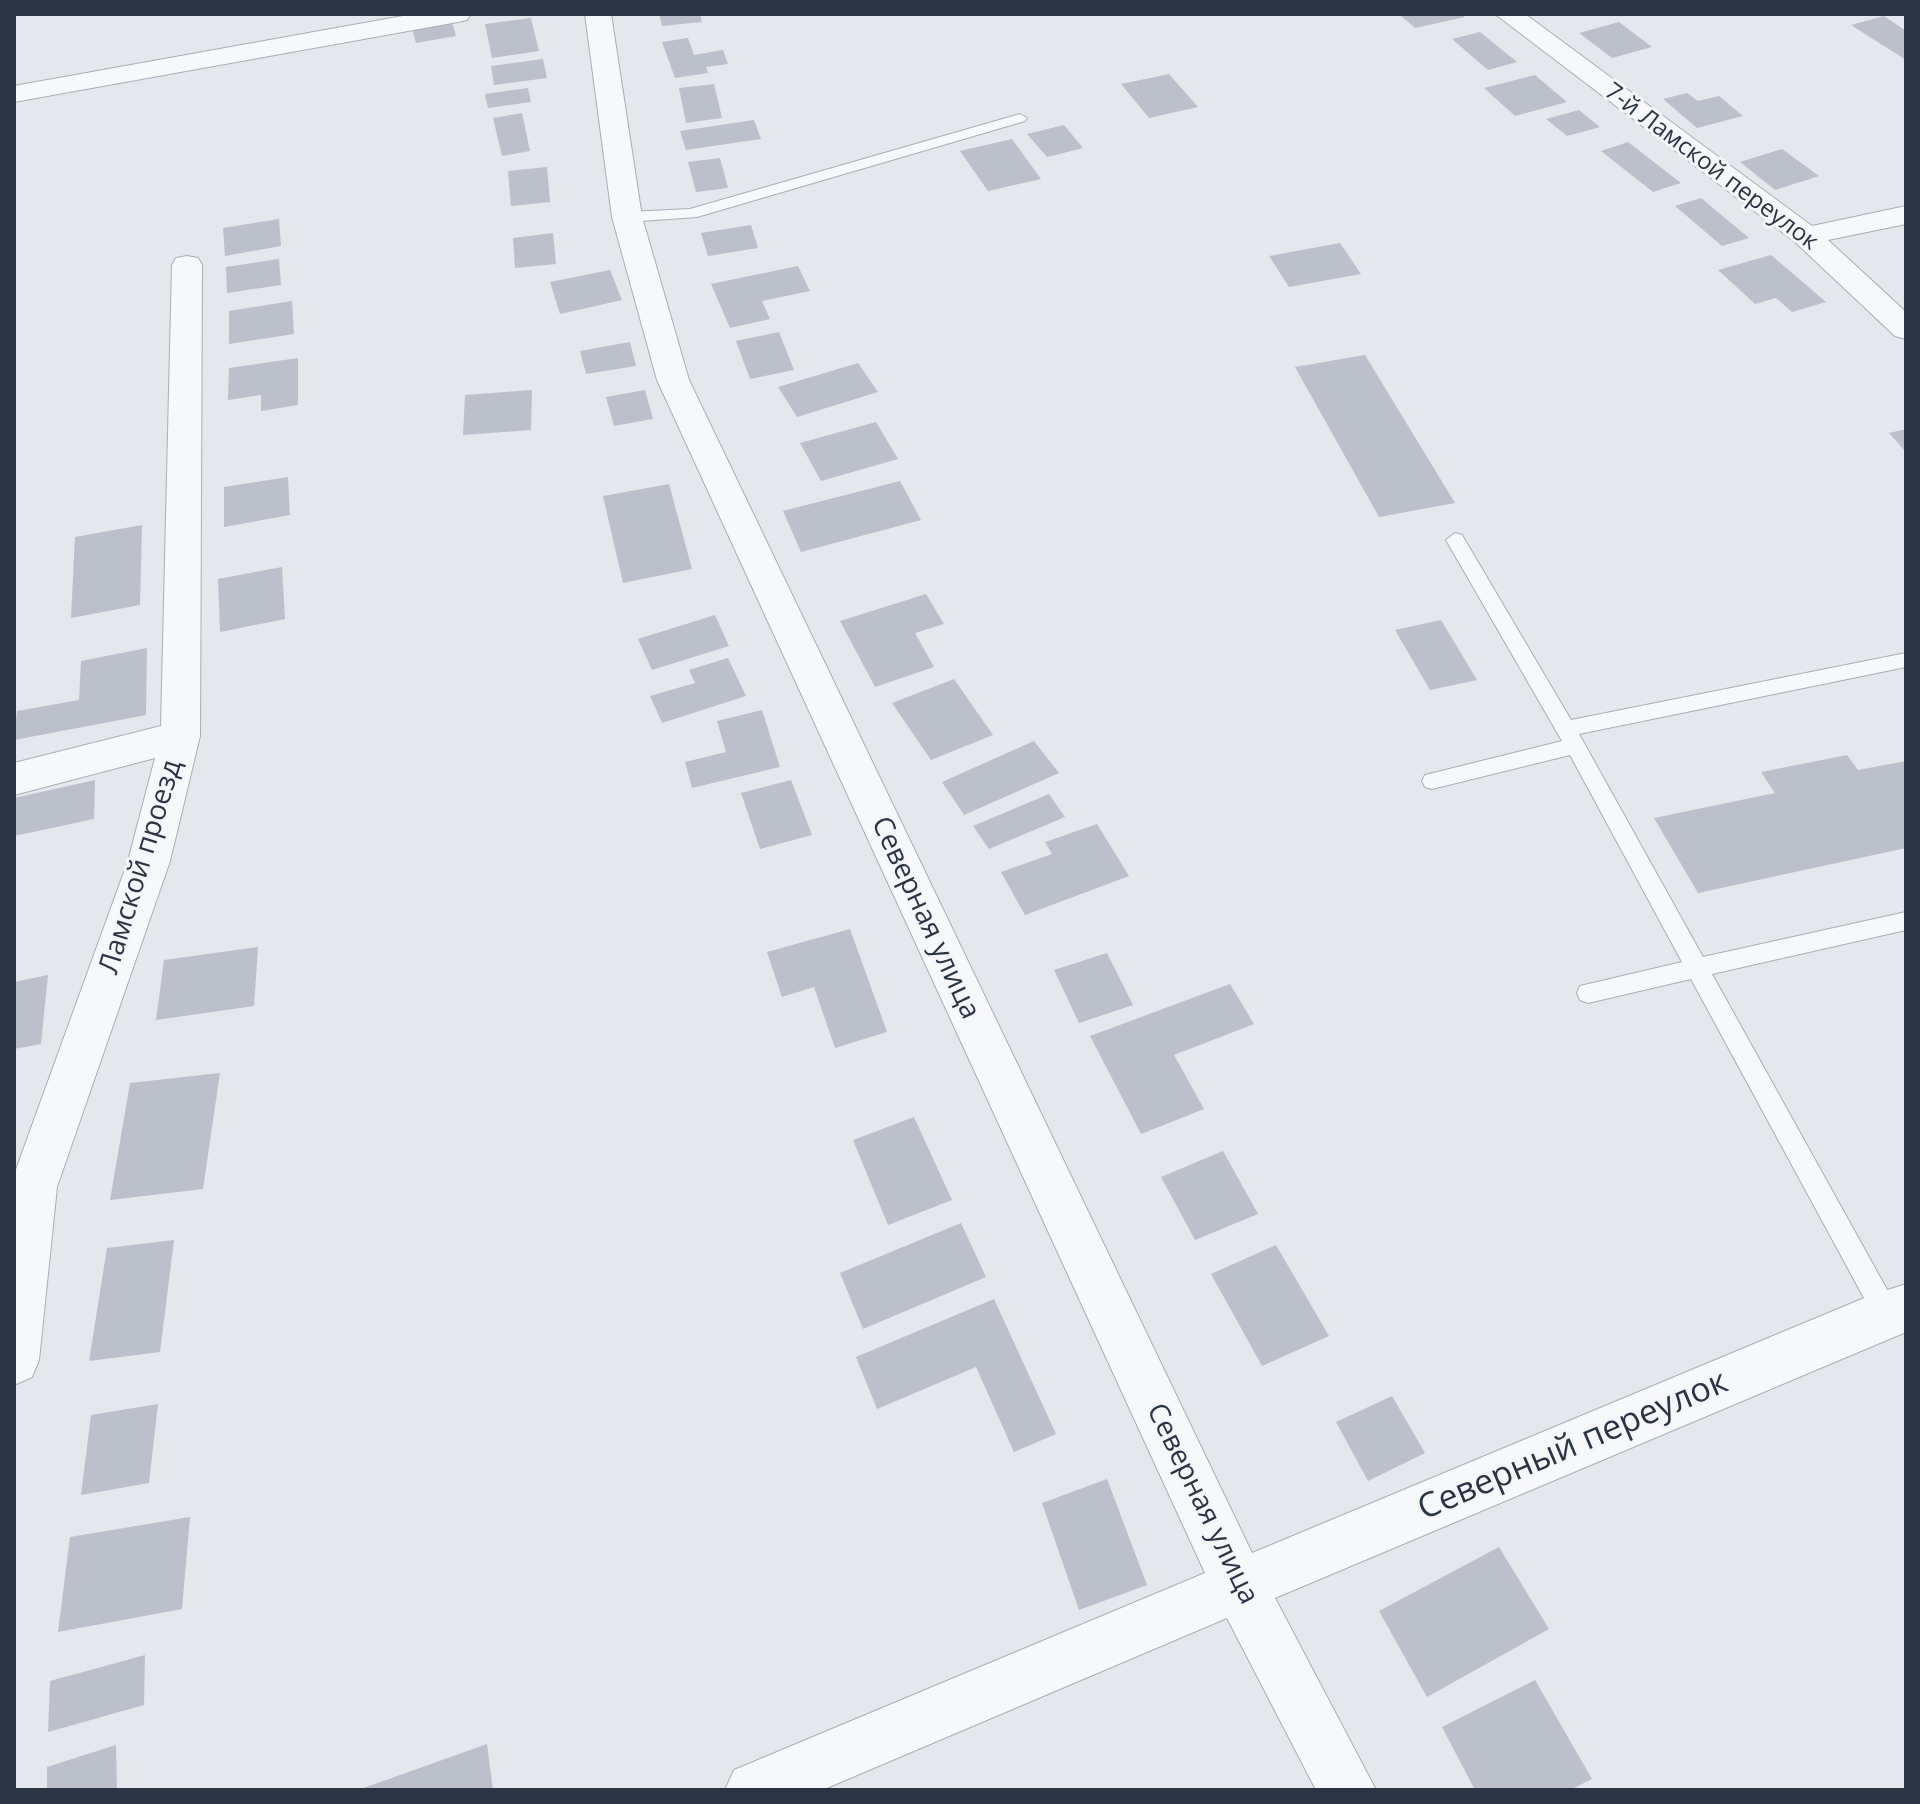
<!DOCTYPE html>
<meta charset="utf-8">
<style>
body{margin:0}
#map{position:relative;width:1920px;height:1804px;overflow:hidden;background:#e4e7ec;font-family:"Open Sans",sans-serif}
canvas{display:block}
.frame{position:absolute;inset:0;border:16px solid #2b3445;pointer-events:none}
</style>
<div id="map">
<canvas width="1920" height="1804"></canvas>
<div class="frame"></div>
</div>
<script>
const context = document.querySelector('canvas').getContext('2d');
context.lineJoin = 'round';
function fillPath(path, color) { context.fillStyle = color; context.fill(path, 'evenodd'); }
function stroke(path, color, width, dash) { context.strokeStyle = color; context.lineWidth = width; context.lineCap = dash ? 'butt' : 'round'; context.setLineDash(dash || []); context.stroke(path); }
function write(font, color, halo, rows, align = 'center') {
  context.font = font + ' "Open Sans",sans-serif'; context.lineWidth = 6; context.setLineDash([]); context.textBaseline = 'middle'; context.strokeStyle = halo; context.fillStyle = color; for (const [text, x, y, turn = 0] of rows) {
    context.save(); context.translate(x, y); context.rotate((+turn || 0) * Math.PI / 180); context.textAlign = isNaN(turn) ? turn : align; if (halo) context.strokeText(text, 0, 0); context.fillText(text, 0, 0); context.restore();
  }
}
fillPath(new Path2D(`
 M659,14h41l2,8 -40,4z
 M1399,14h63l3,3 -50,11z
 M1884,16l22,15v29l-55,-35z
 M531,18l8,33 -47,7 -7,-34z
 M452,22l4,14 -40,7 -4,-15z
 M1619,22l33,25 -40,11 -33,-25z
 M1480,32l37,30 -29,8 -36,-31z
 M688,38l6,17 29,-5 5,14 -22,3 2,6 -33,5 -13,-36z
 M543,59l4,19 -53,7 -3,-19z
 M1169,74l29,33 -49,11 -28,-34z
 M1535,75l32,27 -52,14 -31,-28z
 M714,84l8,34 -36,5 -7,-35z
 M528,88l3,14 -43,6 -3,-14z
 M1687,93l11,8 21,-5 24,20 -46,12 -34,-29z
 M1579,110l21,17 -33,9 -21,-17z
 M522,113l8,38 -28,5 -9,-38z
 M754,120l7,19 -75,11 -6,-19z
 M1064,125l19,23 -36,9 -20,-23z
 M1012,139l29,40 -53,12 -28,-40z
 M1628,142l53,41 -28,9 -52,-41z
 M1782,149l37,27 -44,14 -35,-28z
 M720,158l8,30 -32,4 -8,-30z
 M547,167l3,35 -39,4 -3,-35z
 M1701,198l48,40 -27,8 -47,-40z
 M279,219l2,27 -56,10 -2,-28z
 M751,225l7,23 -50,8 -7,-23z
 M553,233l3,31 -41,4 -2,-30z
 M1340,243l21,31 -72,13 -20,-31z
 M1771,255l55,47 -34,10 -16,-14 -21,6 -37,-34z
 M279,259l2,26 -54,8 -1,-26z
 M798,266l12,25 -48,10 8,18 -40,9 -19,-44z
 M610,270l12,30 -62,14 -10,-32z
 M292,301l2,33 -65,10v-33z
 M779,332l15,38 -44,9 -14,-38z
 M630,342l6,24 -50,8 -6,-23z
 M1365,355l90,148 -76,14 -84,-150z
 M298,358v47l-37,6v-16l-33,5 1,-32z
 M858,363l20,29 -81,25 -19,-30z
 M532,390l-1,40 -68,5 2,-40z
 M645,390l8,29 -39,7 -8,-29z
 M876,422l22,37 -77,22 -21,-38z
 M1906,429v23l-17,-19z
 M288,477l2,38 -66,12v-40z
 M900,481l21,39 -120,32 -18,-41z
 M669,484l23,85 -69,14 -20,-87z
 M142,525l-2,80 -69,13 4,-81z
 M282,567l3,52 -65,13 -2,-53z
 M926,594l18,30 -29,9 19,34 -59,20 -35,-66z
 M715,615l14,31 -77,24 -14,-31z
 M1441,620l36,60 -47,10 -35,-60z
 M147,648l-1,67 -132,25 3,-29 62,-11 2,-39z
 M728,658l18,38 -84,27 -12,-27 45,-13 -6,-13z
 M954,679l39,56 -62,25 -39,-57z
 M762,710l18,57 -88,21 -7,-26 41,-10 -9,-31z
 M1034,741l25,32 -95,42 -22,-33z
 M1847,755l11,15 48,-9v87l-208,45 -44,-75 121,-25 -14,-21z
 M95,780l-1,39 -80,17v-38z
 M791,780l21,55 -52,14 -19,-56z
 M1049,794l16,23 -76,32 -16,-23z
 M1097,824l32,52 -104,39 -24,-43 51,-18 -7,-12z
 M850,929l37,103 -52,16 -21,-61 -32,10 -15,-45z
 M258,947l-4,59 -98,14 8,-60z
 M1107,953l26,52 -54,18 -25,-53z
 M48,975l-7,69 -27,5v-67z
 M1230,984l24,40 -80,31 30,54 -63,25 -51,-98z
 M220,1073l-17,116 -93,11 20,-117z
 M914,1117l38,83 -64,25 -35,-85z
 M1223,1151l35,63 -63,26 -34,-63z
 M961,1223l25,54 -123,52 -23,-56z
 M174,1240l-14,112 -71,9 18,-113z
 M1276,1245l53,91 -67,30 -51,-92z
 M994,1299l62,135 -42,18 -38,-85 -99,42 -21,-52z
 M1392,1396l33,57 -57,28 -32,-59z
 M158,1404l-9,79 -68,12 10,-80z
 M1107,1479l40,106 -68,25 -37,-107z
 M190,1517l-8,92 -124,23 12,-95z
 M1499,1547l50,82 -122,68 -48,-86z
 M145,1655l-1,50 -96,27 2,-51z
 M1535,1680l57,99 -22,11h-95l-33,-63z
 M487,1744l6,46h-135z
 M116,1745l1,45h-70v-23z`), '#bbc0ca');
const lane = new Path2D(`
 M1020,114l7,4 -2,3 -328,96 -70,5 -8,-5 8,-5 63,-3z
 M1455,533l7,2 109,185 335,-67v14l-327,67 124,223 203,-45v18l-194,44 183,330 4,9 -4,9 -9,4 -9,-4 -186,-343 -103,24 -8,-3 -3,-7 3,-7 102,-24 -112,-207 -138,34 -7,-2 -3,-6 3,-6 137,-34 -116,-201z`);
const street = new Path2D(`
 M414,14h57l-4,6 -9,2 -444,80v-16z
 M585,14h26l31,203 47,163 563,1173 617,-257 37,-12v48l-631,266 101,192h-60l-89,-172 -405,172h-97l9,-20 471,-197 -548,-1193 -45,-163z
 M1495,14h30l287,212 94,-20v18l-78,16 78,72v27l-11,-3 -100,-94z
 M187,256l11,2 4,7 -2,471 -30,125 -113,326 -18,173 -7,17 -18,8v-210l114,-314 27,-103 -141,37v-32l147,-37 11,-461 4,-7z`);
stroke(lane, '#a9aeb7', 2);
stroke(street, '#a9aeb7', 2);
fillPath(lane, '#f7f8fa');
fillPath(street, '#f7f8fa');
write('24px', '#2b3445', '#f4f6f9', [
 ["7-й Ламской переулок",1711,167,37]
]);
write('28px', '#2b3445', '#f4f6f9', [
 ["Ламской проезд",141,867,-73],
 ["Северная улица",925,918,65],
 ["Северная улица",1202,1504,64]
]);
write('34px', '#2b3445', '#f4f6f9', [
 ["Северный переулок",1573,1446,-23]
]);
</script>
